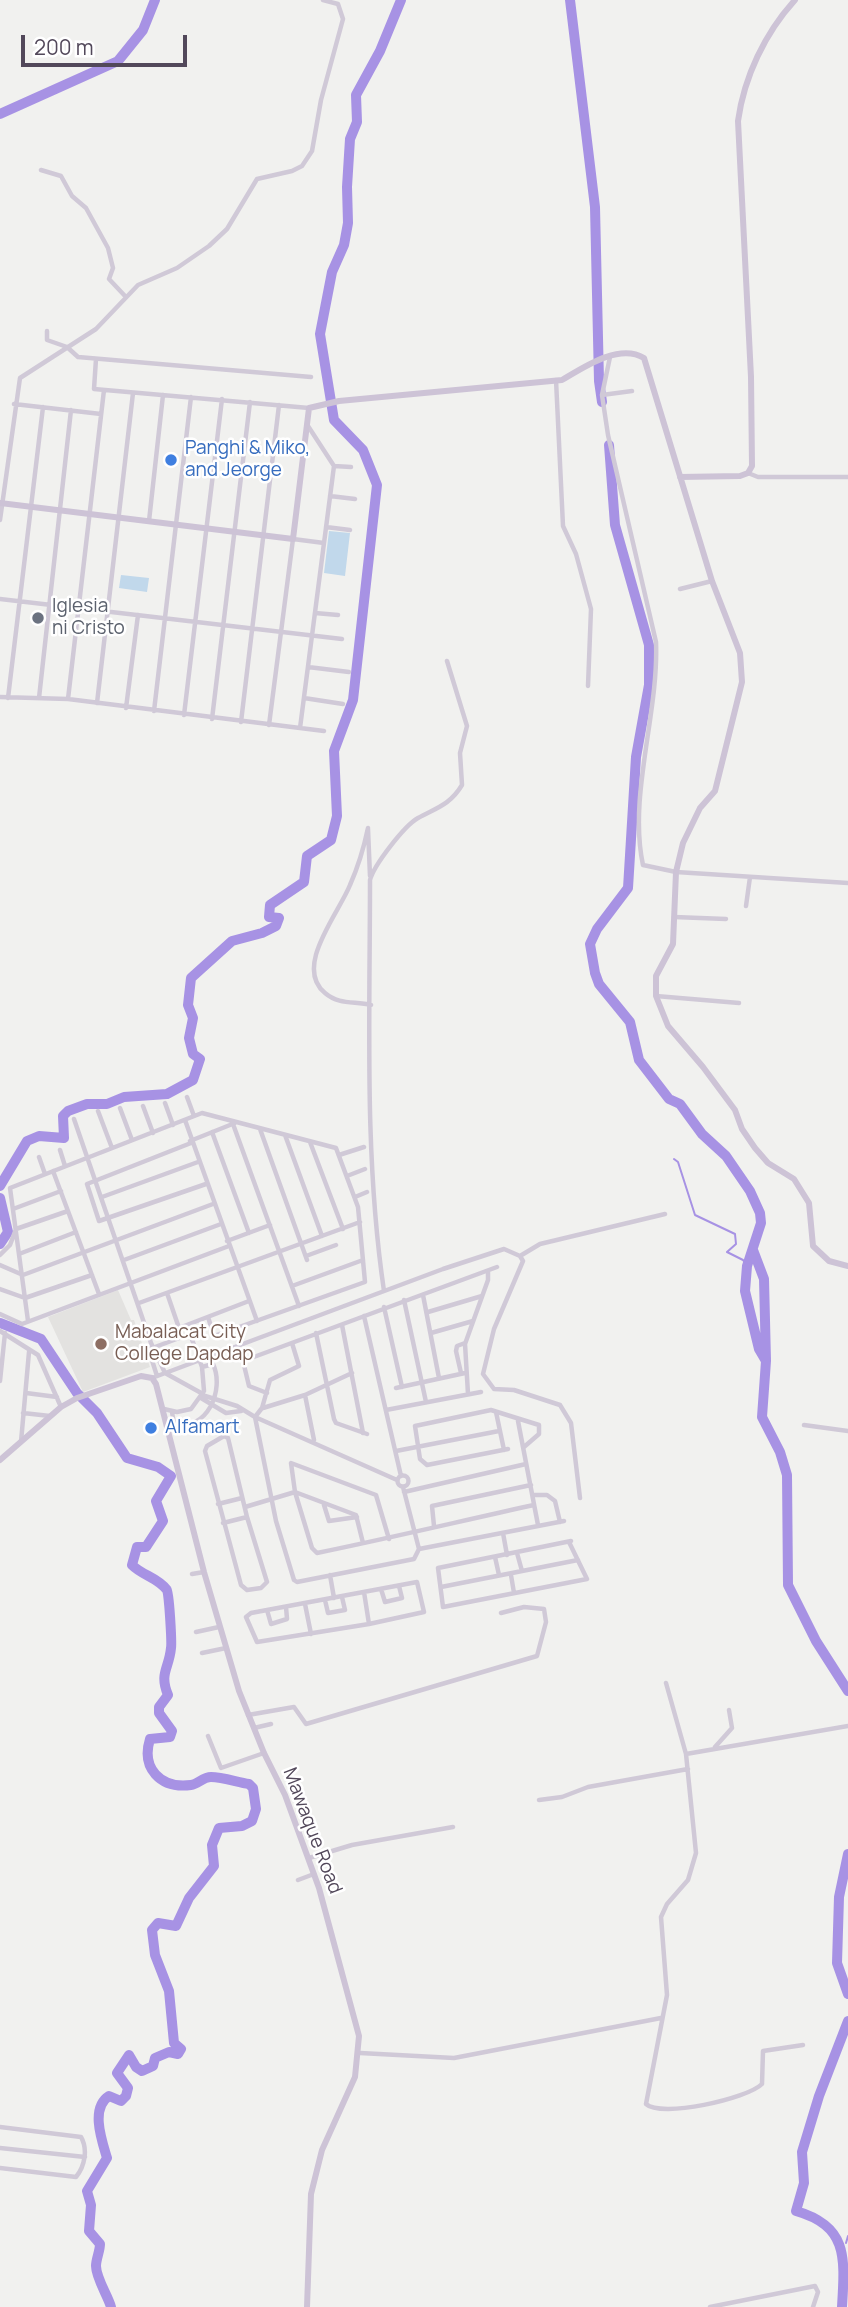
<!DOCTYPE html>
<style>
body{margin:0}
#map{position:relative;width:848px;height:2307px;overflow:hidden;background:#f1f1ef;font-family:Manrope,sans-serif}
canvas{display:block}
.scale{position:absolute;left:21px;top:35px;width:166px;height:32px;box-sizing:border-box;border:4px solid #52485a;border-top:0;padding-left:9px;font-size:21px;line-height:24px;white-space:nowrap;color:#52485a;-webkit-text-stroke:5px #fff;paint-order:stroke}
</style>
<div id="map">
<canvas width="848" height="2307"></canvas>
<div class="scale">200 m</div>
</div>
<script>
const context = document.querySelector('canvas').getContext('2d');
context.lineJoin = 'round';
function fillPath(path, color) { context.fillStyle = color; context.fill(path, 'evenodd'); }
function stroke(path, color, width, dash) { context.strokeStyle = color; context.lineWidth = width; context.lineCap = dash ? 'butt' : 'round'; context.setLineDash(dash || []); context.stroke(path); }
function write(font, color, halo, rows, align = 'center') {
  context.font = font + ' Manrope,sans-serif'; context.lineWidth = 5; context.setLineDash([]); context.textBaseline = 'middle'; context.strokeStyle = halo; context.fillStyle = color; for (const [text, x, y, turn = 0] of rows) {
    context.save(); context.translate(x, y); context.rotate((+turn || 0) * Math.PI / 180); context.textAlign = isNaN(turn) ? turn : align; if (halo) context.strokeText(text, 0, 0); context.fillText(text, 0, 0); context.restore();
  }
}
fillPath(new Path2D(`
 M118,1290l13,30h3l16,47 -67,25 -35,-75z`), '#e3e2e0');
fillPath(new Path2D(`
 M329,531l21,2 -5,43 -21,-3z
 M121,575l28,3 -2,14 -28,-4z`), '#c1d8eb');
stroke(new Path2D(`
 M674,1159l4,3 17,53 40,19 1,10 -9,8 16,8 4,6
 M846,2243l2,-7`), '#a792e4', 2);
stroke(new Path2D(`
 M570,0l25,207 4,174 3,21
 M0,114l118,-53 25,-31 12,-30
 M609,445l6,80 34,120v40l-13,72 -8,131 -31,41 -7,15 5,29 4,11 31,38 9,38 30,39 11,5 22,30 24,22 24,35 10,22 1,10 -14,43 -2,25 14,58 7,12 -4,56 18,35 7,23 1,110 28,56 32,50
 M0,1186l27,-45 12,-5 25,2 -1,-22 5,-5 19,-7h20l17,-7 43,-3 26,-14 7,-21 -7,-5 -4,-16 4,-20 -5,-13 3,-27 41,-37 30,-8 14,-7 3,-8 -10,-1 1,-12 34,-23 3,-26 24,-16 6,-24 -3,-65 19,-51 24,-215 -14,-35 -29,-30 -14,-86 12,-62 12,-27 4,-22 -1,-36 3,-48 7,-17 -1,-27 24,-44 21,-51
 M0,1198l8,34 -8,12
 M753,1250l11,29 2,82
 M0,1323l41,16 36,54 20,20 30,45 31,9 13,9 -15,25 7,20 -17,26h-9l-5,18c11,11 25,12 35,25 2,2 5,53 4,58 -2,21 -12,25 -3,47l-9,12v6l13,18 -2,6 -20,2c-9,29 10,50 41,46 7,-1 12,-8 20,-8 11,0 26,5 38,7l4,4 3,21 -4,12 -10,5 -23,2 -7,17 2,21 -25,32 -13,28 -18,-3 -6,7 3,25 14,36 5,52 7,6 -3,5 -9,-2 -14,6 -2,8 -11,5 -6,-4 -7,-12 -12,18 11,15 -2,8 -5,5 -12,-5c-19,12 -7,45 -2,62l-20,33 4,14 -2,26 11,13c0,7 -4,15 -4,22 0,12 12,30 15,41
 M848,1854l-9,43 -2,66 11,31
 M842,2307c3,-50 6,-81 -46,-96l8,-28 -2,-31 17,-56 29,-75`), '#a792e4', 10);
stroke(new Path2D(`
 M41,170l20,6 11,20 14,12 22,40 5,20 -4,11 16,17
 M47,331v9l20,7 11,10 233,20
 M610,357l-8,38 6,40 48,207c3,71 -28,154 -13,223l33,7 172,11
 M96,359l-2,30 215,19
 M556,380l7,146 13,28 15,55 -3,77
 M602,395l30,-4
 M14,404l87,10
 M334,466l17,1
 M748,473l10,4h90
 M330,496l25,3
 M0,520l20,-142 76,-49 42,-44 39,-17 32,-22 18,-17 30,-50 35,-8 10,-5 10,-15 9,-51 22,-81 -5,-15 -15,-4
 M149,521l14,-126
 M326,527l24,3
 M680,589l32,-8
 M0,599l342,40
 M315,613l23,2
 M308,667l41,5
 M0,697l68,2 256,32
 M8,698l35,-291
 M39,698l32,-288
 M304,698l39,6
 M68,699l36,-309
 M97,703l36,-310
 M126,708l12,-93
 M154,711l37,-314
 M184,715l38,-316
 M212,719l38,-317
 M241,722l38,-317
 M269,725l24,-186 31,4
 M300,728l34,-262 -26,-40
 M368,828c-4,19 -10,39 -18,57 -11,28 -57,82 -25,108 14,12 29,8 46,12
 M368,829l2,47
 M746,906l4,-29
 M674,917l52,2
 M656,996l83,7
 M187,1097l7,19
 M165,1103l8,22
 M143,1106l10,27
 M120,1108l12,32
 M98,1111l14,37
 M74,1119l77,224 14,30 38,21
 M185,1120l72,201
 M233,1124l66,182
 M260,1129l47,131
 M212,1132l37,101
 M285,1135l37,101
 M190,1141l45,-18
 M310,1142l33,87
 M191,1143l-104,41 12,37 107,-37
 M60,1150l5,16
 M339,1155l25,-8
 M39,1157l6,17
 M53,1171l46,123
 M347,1176l18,-7
 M102,1197l96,-35
 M355,1197l12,-5
 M13,1209l48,-18
 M227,1241l43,-16
 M19,1254l57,-22
 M0,1255l10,-10 6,-16 52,-18
 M306,1256l30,-11
 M520,1256l20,-12 125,-30
 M124,1260l97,-36
 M0,1265l23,10 190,-71
 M292,1286l71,-26
 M0,1289l25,9 67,-23
 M384,1291c-20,-135 -14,-274 -14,-411 4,-15 34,-54 48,-62 18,-10 32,-13 44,-33l-2,-32 7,-27 -20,-65
 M167,1293l12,35 70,-27
 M423,1295l16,83
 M404,1300l22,102
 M139,1303l221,-81
 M384,1307l18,80
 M428,1312l54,-16
 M0,1314l22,10 207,-78
 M364,1316l37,160
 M28,1321l-18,-133 192,-75 134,35 22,59 7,75 -151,54 -6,-19
 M342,1325l21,108
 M0,1331l38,24 23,52
 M316,1333l18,86 2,4 31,11
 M431,1333l42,-12
 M292,1343l7,23 -29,14 -8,28 -7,9 21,104 18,59 3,2 117,-23 5,-10 -16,-62
 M151,1344l-1,10 7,22
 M155,1347l35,-13 12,33
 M461,1373l-5,-22 1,-5 8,-3
 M152,1378l291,-109 61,-20 16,7 3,5 -29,68 -11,45 11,15 20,1 46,15 11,18 9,75
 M0,1381l5,-48
 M396,1388l69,-15
 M26,1393l31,4
 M267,1393l-18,-7 -6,-25 254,-94
 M468,1394l-3,-50 23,-64v-8
 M202,1395l35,11 18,11 142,63
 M305,1395l9,45
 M201,1398l25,15 15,-2
 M263,1408l42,-13 47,-22
 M164,1409l13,3 14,-3 13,-18 -2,-24 11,-3c12,26 -6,68 -39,60l-2,-12
 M386,1410l95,-18
 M496,1412l8,38
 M23,1413l27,3
 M518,1421l20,104
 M804,1425l44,6
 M21,1442l8,-90
 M508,1449l-81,16 -7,-6 -5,-33 76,-16 48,15v9l-15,13
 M396,1451l103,-20
 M397.5 1481a5.5 5.5 0 1 1 11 0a5.5 5.5 0 1 1-11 0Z
 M404,1492l122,-28
 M533,1495h14l8,6 5,21
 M218,1504l24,-6
 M324,1505l5,16 28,-4
 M245,1507l50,-15 61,23 7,28
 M223,1523l24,-6 -19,-79 -4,-2 -17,10 -2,5 36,134 6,5 14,-2 6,-6 -20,-65
 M434,1526l-2,-20 99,-21
 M503,1533l4,22
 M389,1539l-13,-44 -85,-32 4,29 17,56 5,5c73,-15 144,-32 217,-48
 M569,1542l18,37 -144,28 -5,-39 133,-27
 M419,1549l145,-28
 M517,1553l5,18
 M495,1557l4,18
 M192,1574l12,-2
 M330,1575l4,23
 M511,1575l3,18
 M417,1582l7,30 -55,12 -112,18 -11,-25 5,-4z
 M441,1587l137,-27
 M381,1589l4,13 17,-4 -3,-12
 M364,1592l5,32
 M325,1600l3,13 17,-3 -3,-13
 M305,1604l6,30
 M267,1610l4,14 16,-5 -1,-12
 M196,1632l23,-5
 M202,1653l24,-5
 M666,1683l20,71
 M248,1715l46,-8 12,17 231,-68 9,-34 -2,-13 -20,-2 -23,6
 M254,1728l17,-4
 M208,1736l13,32 43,-15
 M715,1747l17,-19 -3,-18
 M539,1800l23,-3 26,-10 100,-18
 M309,1858l43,-13 101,-18
 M298,1880l16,-6
 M803,2045l-40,6 -1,33c-15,15 -101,34 -116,20l21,-109 -6,-78 6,-13 21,-24 8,-27 -10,-99 162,-28
 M360,2053l94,5 207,-40
 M0,2127l81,10c7,12 4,29 -5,40l-76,-9
 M0,2148l85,9
 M710,2307l105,-21 3,6 -5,15`), '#d0c9d7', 4.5);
stroke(new Path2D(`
 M680,477l60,-1 8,-3 4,-7 -1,-89 -13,-256c6,-44 27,-88 57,-121
 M0,503l293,36 16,-131 30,-7 223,-21c22,-13 57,-37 82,-22l68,223 28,72 2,29 -27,109 -15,17 -17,35 -7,29 -3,72 -17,32v20l12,30 35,41 32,43 7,19 13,19 13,15 26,16 15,24 4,43 16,15 19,5
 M0,1460l61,-53 16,-9 64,-22 11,2 4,6 48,188 35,119 25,62 21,42 34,93 40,148 -4,41 -33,73 -11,44 -4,113`), '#cdc3d6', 6);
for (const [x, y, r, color] of [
 [171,460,7,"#3f7fe0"],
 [38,618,7,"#6b7280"],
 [101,1344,7,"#8d6e63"],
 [151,1428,7,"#3f7fe0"]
]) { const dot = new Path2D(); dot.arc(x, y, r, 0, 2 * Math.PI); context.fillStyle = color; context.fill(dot); stroke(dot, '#fff', 2.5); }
write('19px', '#366cbe', '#fff', [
 ["Panghi & Miko,",185,449],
 ["and Jeorge",185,471],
 ["Alfamart",165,1428]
], 'left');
write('19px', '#5b616d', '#fff', [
 ["Iglesia",52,607],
 ["ni Cristo",52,629]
], 'left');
write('19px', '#785e54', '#fff', [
 ["Mabalacat City",115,1333],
 ["College Dapdap",115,1355]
], 'left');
write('19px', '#52485a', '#fff', [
 ["Mawaque Road",312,1831,69]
]);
</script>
